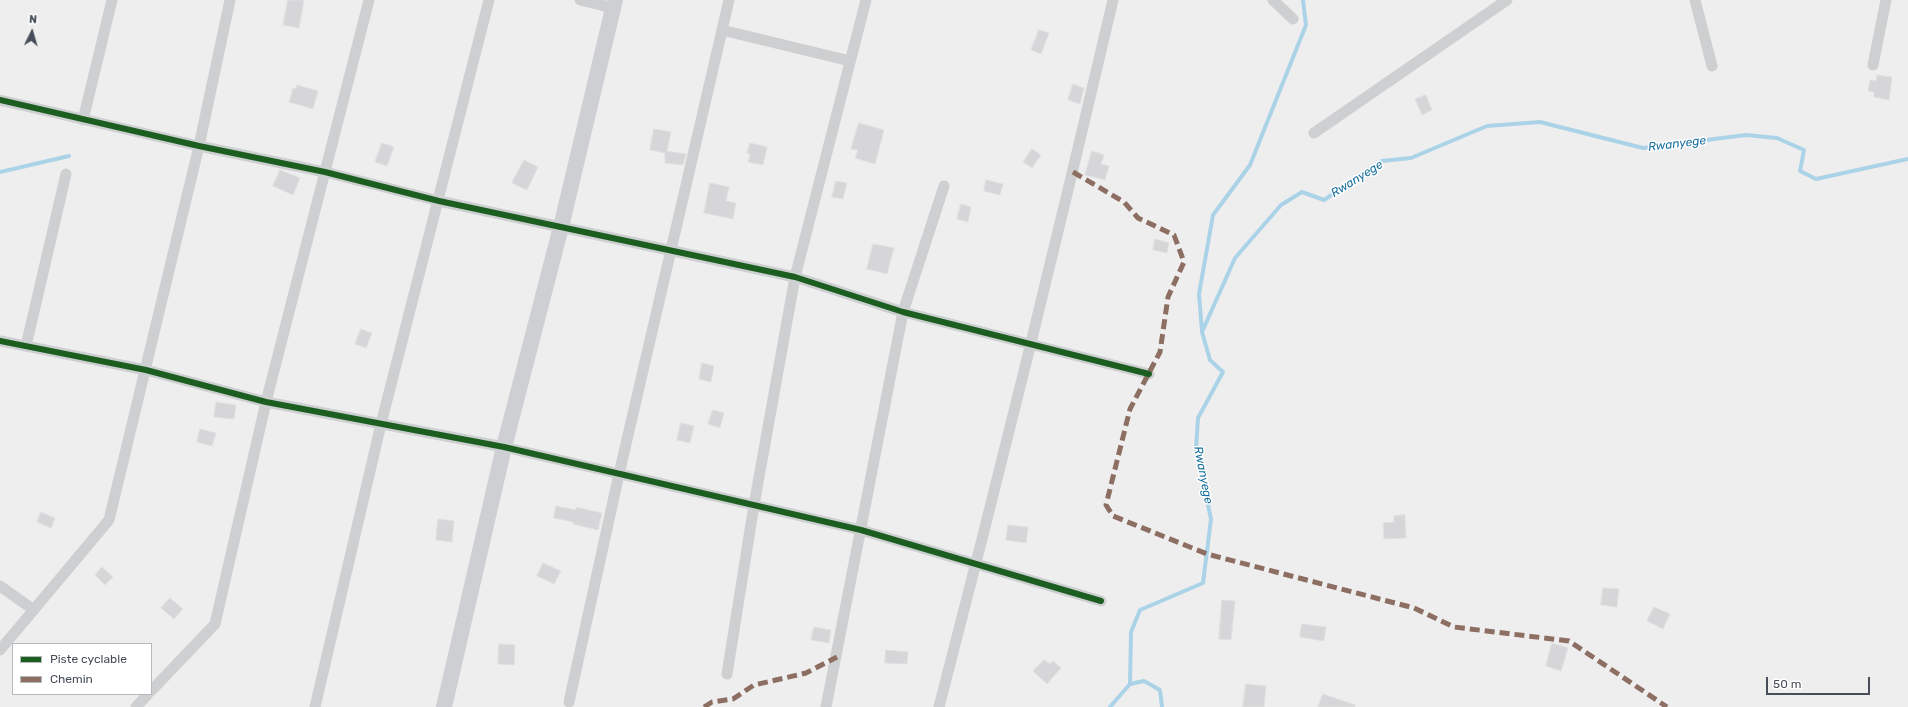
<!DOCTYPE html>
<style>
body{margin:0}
#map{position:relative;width:1908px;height:707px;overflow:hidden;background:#efeeee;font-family:Rubik,sans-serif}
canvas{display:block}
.legend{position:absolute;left:12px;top:643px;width:140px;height:52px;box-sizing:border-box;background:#fff;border:1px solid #b5b8bd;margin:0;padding:5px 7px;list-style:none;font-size:12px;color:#474e59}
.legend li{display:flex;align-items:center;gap:8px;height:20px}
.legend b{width:20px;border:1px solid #b5b8bd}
.north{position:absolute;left:12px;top:12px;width:40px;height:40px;-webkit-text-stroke:3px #fff;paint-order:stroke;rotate:5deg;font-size:11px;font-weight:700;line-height:16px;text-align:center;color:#474e59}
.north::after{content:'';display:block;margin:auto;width:14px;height:18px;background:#474e59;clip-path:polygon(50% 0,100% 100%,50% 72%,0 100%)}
.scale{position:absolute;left:1766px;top:677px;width:104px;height:18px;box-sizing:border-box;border:2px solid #474e59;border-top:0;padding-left:5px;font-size:12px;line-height:14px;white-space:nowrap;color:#474e59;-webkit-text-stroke:3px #fff;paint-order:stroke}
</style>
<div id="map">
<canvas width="1908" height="707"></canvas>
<ul class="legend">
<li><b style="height:5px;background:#1b5e20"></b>Piste cyclable</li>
<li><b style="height:5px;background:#8d6e63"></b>Chemin</li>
</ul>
<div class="north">N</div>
<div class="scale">50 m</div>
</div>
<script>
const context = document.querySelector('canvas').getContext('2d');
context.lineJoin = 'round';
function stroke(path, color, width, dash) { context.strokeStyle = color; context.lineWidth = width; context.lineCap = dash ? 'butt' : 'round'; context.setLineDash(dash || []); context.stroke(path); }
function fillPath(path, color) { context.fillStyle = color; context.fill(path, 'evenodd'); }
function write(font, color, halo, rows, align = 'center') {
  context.font = font + ' Rubik,sans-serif'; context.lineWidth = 3; context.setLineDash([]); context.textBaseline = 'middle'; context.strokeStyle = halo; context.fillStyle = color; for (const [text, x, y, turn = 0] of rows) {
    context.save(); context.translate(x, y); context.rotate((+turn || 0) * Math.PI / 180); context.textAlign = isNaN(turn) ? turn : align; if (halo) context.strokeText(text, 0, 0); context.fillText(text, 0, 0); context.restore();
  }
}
stroke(new Path2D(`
 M0,172l69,-16
 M1202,331l-3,-37 14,-79 37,-50 56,-140 -3,-25
 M1130,684l1,-52 9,-22 63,-27 8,-64 -15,-70 2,-31 25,-46 -13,-12 -8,-28 33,-74 46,-53 21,-13 22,8 58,-39 29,-3 76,-32 53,-4 103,26 103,-13 31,3 27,12 -4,21 16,8 92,-20
 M1110,707l20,-23 14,-3 16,9 2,17`), '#abd3e8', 4);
const building = new Path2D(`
 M288,0h16l-5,28 -16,-3z
 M1039,30l10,3 -8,21 -10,-4z
 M1877,75l15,2 -3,23 -15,-3v-5l-6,-1 2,-11 6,1z
 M1073,84l11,4 -4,16 -12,-4z
 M297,85l21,6 -5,18 -24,-7 4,-14 3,1z
 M1426,95l6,15 -10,5 -7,-16z
 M859,123l25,7 -9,34 -20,-6 3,-8 -7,-1z
 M654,129l17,3 -4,19 19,3 -3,11 -18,-2v-10l-15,-3z
 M382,143l12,4 -7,19 -12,-4z
 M750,143l17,4 -4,18 -15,-3 2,-8 -3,-1z
 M1032,149l9,6 -9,13 -9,-6z
 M1092,151l12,4 -3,9 8,2 -4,14 -20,-5z
 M524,160l14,7 -11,23 -15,-7z
 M280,170l20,8 -7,17 -20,-9z
 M986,180l17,4 -3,11 -16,-4z
 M836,181l11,2 -4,16 -11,-2z
 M710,183l19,4 -3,14 10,2 -3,16 -29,-6z
 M961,204l10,3 -3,15 -11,-3z
 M1155,239l14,4 -2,10 -14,-3z
 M873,244l21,4 -7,26 -20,-5z
 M361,329l11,4 -6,15 -11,-4z
 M702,363l12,3 -3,16 -12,-3z
 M216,402l20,3 -2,14 -20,-2z
 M713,410l11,3 -4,15 -12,-4z
 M681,423l13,3 -4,17 -13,-3z
 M200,429l16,4 -4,13 -15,-4z
 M556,506l20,4v-3l26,6 -4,17 -25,-6v-2l-19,-4z
 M41,512l14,6 -4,10 -14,-6z
 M1405,515l1,23 -22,1 -1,-16 11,-1v-6z
 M438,519l16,2 -2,21 -16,-2z
 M1008,525l20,2 -2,16 -20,-3z
 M543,563l18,8 -7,13 -17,-8z
 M102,567l11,10 -8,8 -10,-10z
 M1603,588l16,1 -2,18 -16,-2z
 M170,598l13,11 -9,10 -13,-11z
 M1222,600l13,1 -4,39 -12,-1z
 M1654,607l16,7 -7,15 -16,-8z
 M1302,624l24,3 -2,14 -24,-4z
 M814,627l17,3 -2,13 -18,-3z
 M1552,643l16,5 -7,23 -15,-5z
 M499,644l16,1 -1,20 -16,-1z
 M886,650l22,2 -1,12 -22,-1z
 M1044,660l6,4 3,-3 8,7 -14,16 -14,-13z
 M1246,684l20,2 -2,21h-21z
 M1323,694l32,11v2h-37z`);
fillPath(building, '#d6d6d8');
stroke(building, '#e0e0e1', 1);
stroke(new Path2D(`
 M580,0l33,8
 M1273,0l20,19
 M1695,0l17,66
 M722,30l128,31
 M1873,65l13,-65
 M0,100l199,46 126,26 114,29 356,76 108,35 246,62
 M83,120l29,-120
 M1314,133l193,-133
 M0,341l146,29 120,32 238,45 357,83 240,71
 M26,346l40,-172
 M0,586l34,24
 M0,650l109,-130 90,-374 31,-146
 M727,674l27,-169 41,-228 71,-277
 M151,691l64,-67 51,-222 103,-402
 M569,702l50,-228 110,-474
 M136,707l12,-13
 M315,707l66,-283 108,-424
 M826,707l77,-395 41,-126
 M939,707c61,-235 119,-471 174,-707`), '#cdcfd1', 11);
stroke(new Path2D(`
 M444,707l60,-260 57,-220 54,-227`), '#cdcfd2', 16);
stroke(new Path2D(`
 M1073,172l51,30 14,16 36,17 10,27 -16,35 -8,55 -30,57 -24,96 7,11 94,38 207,54 40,19 115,14 98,66
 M704,707l8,-5 21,-3 21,-14 52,-12 31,-16`), '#8d6e63', 5, [10, 5]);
stroke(new Path2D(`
 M0,100l199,46 126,26 114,29 356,76 108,35 246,62
 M0,341l146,29 120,32 238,45 357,83 240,71`), '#1b5e20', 6);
write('italic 12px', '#166f9d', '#fff', [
 ["Rwanyege",1677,144,-7],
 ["Rwanyege",1357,179,-32],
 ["Rwanyege",1203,475,79]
]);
</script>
